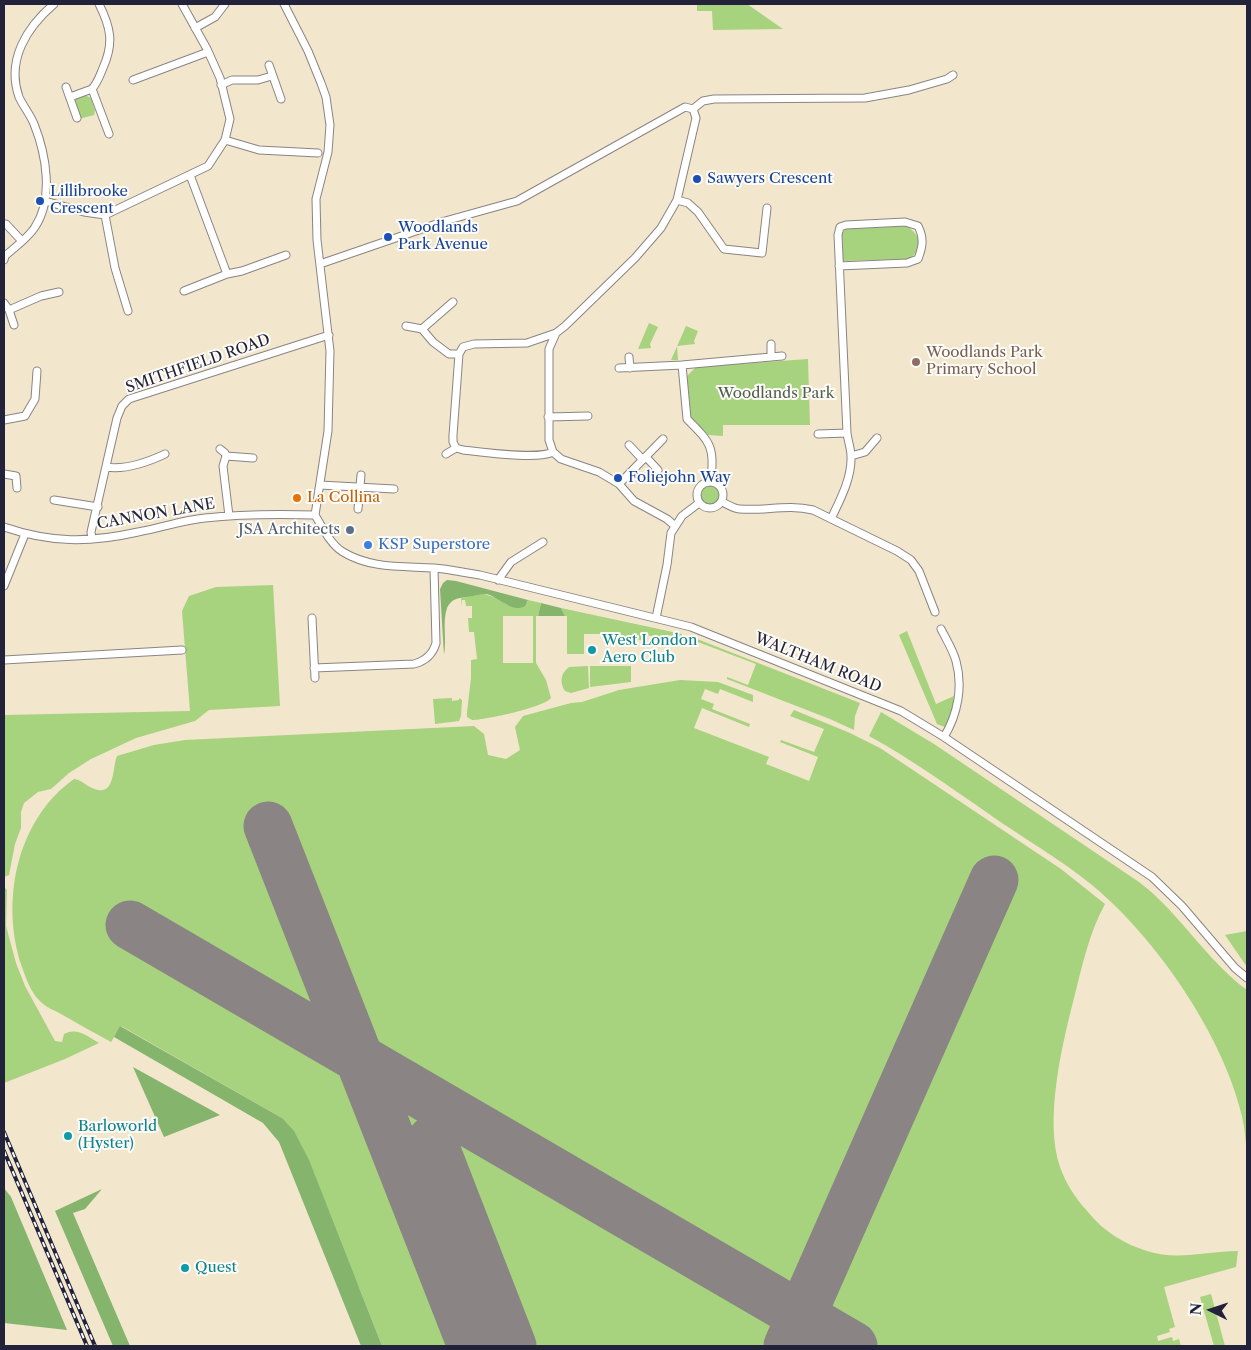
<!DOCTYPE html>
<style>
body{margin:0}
#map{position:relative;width:1251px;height:1350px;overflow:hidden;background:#f2e6cd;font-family:"Libre Caslon Text",serif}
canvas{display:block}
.frame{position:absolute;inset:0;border:5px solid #22223b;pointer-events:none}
.north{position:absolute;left:1186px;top:1285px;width:50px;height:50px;-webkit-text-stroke:4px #fdfcf7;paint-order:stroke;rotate:274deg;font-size:14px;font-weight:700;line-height:20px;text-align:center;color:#22223b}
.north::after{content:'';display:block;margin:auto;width:18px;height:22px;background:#22223b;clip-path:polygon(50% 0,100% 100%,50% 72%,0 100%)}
</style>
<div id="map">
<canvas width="1251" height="1350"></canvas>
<div class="frame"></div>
<div class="north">N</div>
</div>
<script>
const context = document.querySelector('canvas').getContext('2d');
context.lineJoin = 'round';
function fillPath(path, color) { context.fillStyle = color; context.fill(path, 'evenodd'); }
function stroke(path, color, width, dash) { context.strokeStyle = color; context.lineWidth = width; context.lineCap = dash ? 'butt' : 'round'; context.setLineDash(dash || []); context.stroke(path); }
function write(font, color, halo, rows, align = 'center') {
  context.font = font + ' "Libre Caslon Text",serif'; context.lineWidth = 4; context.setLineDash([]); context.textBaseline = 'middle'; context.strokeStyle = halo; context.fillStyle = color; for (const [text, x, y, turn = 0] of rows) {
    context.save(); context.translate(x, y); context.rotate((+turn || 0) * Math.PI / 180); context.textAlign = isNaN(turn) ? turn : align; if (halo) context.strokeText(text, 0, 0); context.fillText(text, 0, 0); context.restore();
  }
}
fillPath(new Path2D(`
 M697,4h50l36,25 -70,1 -1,-19h-15z
 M85,95l6,3 4,13 -1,4 -15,4 -5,-15 2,-6z
 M906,226c15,8 18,23 3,33l-66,2 -1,-28 4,-4z
 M649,323l9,4 -8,17 1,4 -13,1z
 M686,326l12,5 -4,10 1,3 -18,2 1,14h-7z
 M808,359l2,66h-87v11l-15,-1 -17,-17 -4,-42 9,-9z
 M700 495a10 10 0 1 1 20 0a10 10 0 1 1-20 0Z
 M273,585l7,121 -71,4 -14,11 -59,17 -45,21 -22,14 -18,16 -13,3 -14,11 -3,9v16l-6,16 -6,31 -5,2v-162l186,-4 -8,-100 7,-15 27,-9z
 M484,594l13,4 10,7 20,-2 1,-3 13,3 -3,13h-2v47l10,17 5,18c-6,9 -66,22 -79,22l-5,-3v-5l4,-34v-18l6,-1 -3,-27h-5l-1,-14h4v-12h-6l-1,-6h-3v6l-1,-8zM503,616h30v47h-30z
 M561,608l121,26v4l-15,-3 -2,4 -23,-5 -1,6 -34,-6h-23v20h-17v-38h-2z
 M907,631l29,73 18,-8c-1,11 -3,22 -9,31l-8,-3 -38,-89z
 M692,637l168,66 -5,13 -1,14 -24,-11 -103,-40v-2l21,8 8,-21 -66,-25z
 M588,666l1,22 -18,5 -6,-2c-6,-9 -4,-18 4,-24z
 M590,666h41v16l-41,5z
 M680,680l38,2 35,13v7l-33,-13 -2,5 -13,-5 -4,10 13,5 -2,5 38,15 -1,3 -47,-19 -8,20 75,29 -3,7 43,17 9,-24 -38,-15 1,-2 33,12 10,-23 -34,-13 4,-6 56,23 30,15 181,121 44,35c-16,29 -23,63 -31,94 -12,47 -30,122 -14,169 6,17 16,32 28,45 15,19 36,32 59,39 30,10 60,0 91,0l-2,16 -72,20 11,40 -6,2 1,3 -13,4 1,5 14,-4 1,4 6,-2 2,7h-799l-22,-56 -78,-172 -161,-92 -10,16c-16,-9 -33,-18 -50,-28 -7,-4 -16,-7 -22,-14 -9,-9 -13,-22 -17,-33 -22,-64 -6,-147 52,-188 8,1 11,6 18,9 24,11 20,-21 25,-32l37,-11 31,-5 289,-14 10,8 4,21 18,4 14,-9 -5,-23 8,-11 48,-13 11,-1 37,-12z
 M452,698v3l7,-1v-2l3,2 -1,16 -2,5 -24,3 -2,-25z
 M881,712l53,32 205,138c41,31 67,78 108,108v167c-1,-14 -2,-27 -5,-41 -19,-81 -86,-178 -150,-231 -32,-26 -69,-47 -103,-71 -39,-27 -78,-55 -120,-78z
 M4,887l3,3 -1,36 10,37 9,23 30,55 7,1 2,-8c13,-7 23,2 35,9l-34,16 -61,24z
 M1247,931v36l-22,-32z
 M1211,1294l14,52h-11l-14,-49z`), '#a7d27e');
fillPath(new Path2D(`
 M447,580l9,1 72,19 -3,6c-14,8 -26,-10 -39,-12 -7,0 -13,3 -20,3 -8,1 -15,2 -19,11 -5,14 0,32 -3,47l-4,-66 3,-6z
 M541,603l20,5 4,8h-27z
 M120,1026l162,92 12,13 15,29 73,186h-21l-82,-204 -16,-19 -149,-86z
 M133,1067l87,48 -56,22z
 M4,1188l7,9 56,133 -63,-7z
 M102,1189l-17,20 -12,4 57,133h-17l-58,-135z`), '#85b46d');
stroke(new Path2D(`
 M268,826l204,520
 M130,925l723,421
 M432,1140l80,206
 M788,1346l206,-466`), '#8a8484', 49);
const minor = new Path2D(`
 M99,4c12,24 15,39 4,64 -3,7 -5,14 -11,21l17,45
 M284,4l24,47 13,32 5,14 4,28 -2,27 -12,47 1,41 13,111 -2,80 -13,84
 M195,28l20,-11 10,-13
 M269,65l12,34
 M133,80l75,-28
 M221,85l11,-5h26l14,-4
 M66,87l11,31
 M70,97l22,-8
 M693,109l10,-8 11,-2 151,-1 44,-8 38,-11 6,-4
 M225,140l34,10 59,3
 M190,175l37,99
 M677,200l11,3 10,9 26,37 38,4 5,-45
 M45,201l39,11 21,3 103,-49 17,-26 5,-21 -10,-41 -13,-29 -25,-45
 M105,215l10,53 13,43
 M4,224h2l15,16
 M4,260l1,-4c9,-8 24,-19 30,-29 19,-29 11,-73 -1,-103 -4,-10 -11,-18 -15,-27 -13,-37 8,-70 35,-93
 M320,264l125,-43 72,-20 168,-94 8,2 3,9 -19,82 -16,28 -26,30 -70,68 -9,7 -7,16v91l4,12 8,7 38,13 20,12 15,17 33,18 8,7
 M184,291l43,-17 15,-3 44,-16
 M4,303l5,7 5,15
 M9,310l32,-14 18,-4
 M406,326l16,3 11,13 16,12h10
 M422,329l31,-27
 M771,344v13
 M629,357l1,11
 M682,365l5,54c25,25 27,27 24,63
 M619,368l63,-3 100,-9
 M548,417l40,-1
 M4,420l21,-4 10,-17 2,-28
 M818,434l29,-1
 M629,445l14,15
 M220,449l5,4 1,3
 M553,452c-15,8 -70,0 -90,-2l-7,-2 -3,-6v-7l6,-81 4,-7 11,-3 53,-1 29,-10
 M446,454l10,-6
 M851,456l14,-4 12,-14
 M646,457l12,13
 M106,467c19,3 42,-5 59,-13
 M4,474l12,2 1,12
 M697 495a13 13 0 1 1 26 0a13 13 0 1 1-26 0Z
 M619,484l44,-45
 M320,485l74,4
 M54,500l44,7
 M722,502c5,2 12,7 18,7 25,2 48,-5 73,1l84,41 14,9 8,11 16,41
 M358,509l3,-34
 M315,515c7,12 16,30 28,37 28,17 60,14 91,16 15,1 31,5 46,7l211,52 210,84 43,26 208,140 30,29 53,62 12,10
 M229,516l-6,-50 3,-10 27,2
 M831,519c9,-19 21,-41 20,-63 0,-7 -3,-15 -4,-23l-9,-198 2,-8 6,-2 59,-3 13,4c6,12 5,20 0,33l-11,4 -68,3
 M4,527c47,16 85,16 134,5 23,-4 45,-12 67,-14 37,-4 74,-4 110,-3
 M92,539l-1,-7 26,-114 5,-12 7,-7 200,-64
 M498,580l13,-18 32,-20
 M4,586l21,-52
 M312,618l3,60
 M656,618l11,-53 4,-32 11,-17 17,-13
 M941,629c5,10 12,21 15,32 7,25 2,53 -12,76
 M4,660l178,-10
 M314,668l100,-4c11,-3 19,-10 22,-21l-2,-75`);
stroke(minor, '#8a8484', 9);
stroke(minor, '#fff', 7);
const rail = new Path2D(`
 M4,1132l91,214
 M4,1151l83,195`);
stroke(rail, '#22223b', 4);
stroke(rail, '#fdfcf7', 2, [5.5]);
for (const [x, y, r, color] of [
 [697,179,5,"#1a4fb4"],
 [40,201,5,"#1a4fb4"],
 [388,237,5,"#1a4fb4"],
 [916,362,5,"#8d6e63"],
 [618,478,5,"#1a4fb4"],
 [297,498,5,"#e8710a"],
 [350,530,5,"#5c6f8a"],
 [368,545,5,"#3f7fe0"],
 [592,650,5,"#0f9aa8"],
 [68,1136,5,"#0f9aa8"],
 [185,1268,5,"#0f9aa8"]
]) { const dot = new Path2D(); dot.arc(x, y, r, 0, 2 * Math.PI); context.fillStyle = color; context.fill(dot); stroke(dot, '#fdfcf7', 2); }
write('15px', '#164399', '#fdfcf7', [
 ["Sawyers Crescent",707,179],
 ["Lillibrooke",50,192],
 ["Crescent",50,209],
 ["Woodlands",398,228],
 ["Park Avenue",398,245],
 ["Foliejohn Way",628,478]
], 'left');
write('15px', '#785e54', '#fdfcf7', [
 ["Woodlands Park",926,353],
 ["Primary School",926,370]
], 'left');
write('15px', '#22223b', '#fdfcf7', [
 ["SMITHFIELD ROAD",198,364,-19],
 ["CANNON LANE",156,514,-10],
 ["WALTHAM ROAD",818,663,22]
]);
write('15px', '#516052', '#fdfcf7', [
 ["Woodlands Park",776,394]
]);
write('15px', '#c56008', '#fdfcf7', [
 ["La Collina",307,498]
], 'left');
write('15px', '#4e5e75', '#fdfcf7', [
 ["JSA Architects",340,530]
], 'right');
write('15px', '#366cbe', '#fdfcf7', [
 ["KSP Superstore",378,545]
], 'left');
write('15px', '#0d838f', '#fdfcf7', [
 ["West London",602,641],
 ["Aero Club",602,658],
 ["Barloworld",78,1127],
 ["(Hyster)",78,1144],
 ["Quest",195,1268]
], 'left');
</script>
